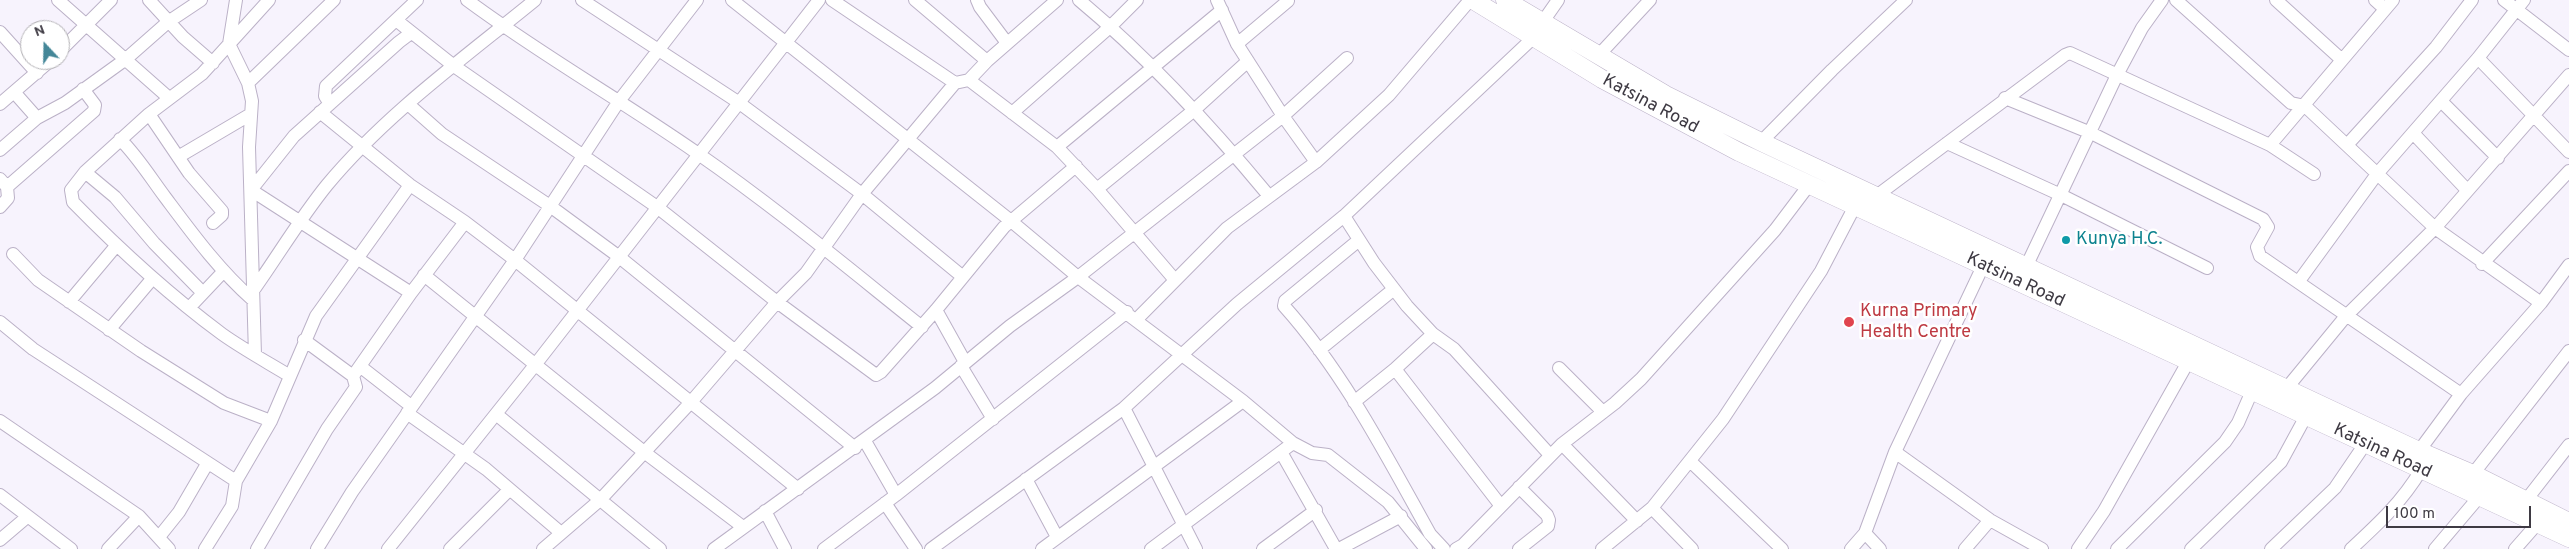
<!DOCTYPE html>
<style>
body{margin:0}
#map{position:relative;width:2569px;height:549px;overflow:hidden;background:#f7f3fd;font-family:Overpass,sans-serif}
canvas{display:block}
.north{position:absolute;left:20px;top:20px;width:50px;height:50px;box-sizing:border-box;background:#fff;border:1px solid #b2b0b4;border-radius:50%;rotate:339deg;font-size:14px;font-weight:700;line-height:20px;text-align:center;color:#3e3a43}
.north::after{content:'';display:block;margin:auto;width:18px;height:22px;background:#448798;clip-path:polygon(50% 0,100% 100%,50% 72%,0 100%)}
.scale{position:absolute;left:2386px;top:506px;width:145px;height:22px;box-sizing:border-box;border:2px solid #3e3a43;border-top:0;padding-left:6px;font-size:15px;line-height:18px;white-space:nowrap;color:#3e3a43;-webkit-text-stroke:4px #fff;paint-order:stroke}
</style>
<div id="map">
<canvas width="2569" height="549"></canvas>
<div class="north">N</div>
<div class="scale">100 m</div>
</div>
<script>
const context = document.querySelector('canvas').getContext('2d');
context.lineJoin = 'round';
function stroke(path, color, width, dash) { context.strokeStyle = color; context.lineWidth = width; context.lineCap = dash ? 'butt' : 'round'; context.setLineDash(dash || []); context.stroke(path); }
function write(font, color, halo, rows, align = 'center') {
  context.font = font + ' Overpass,sans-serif'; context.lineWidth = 5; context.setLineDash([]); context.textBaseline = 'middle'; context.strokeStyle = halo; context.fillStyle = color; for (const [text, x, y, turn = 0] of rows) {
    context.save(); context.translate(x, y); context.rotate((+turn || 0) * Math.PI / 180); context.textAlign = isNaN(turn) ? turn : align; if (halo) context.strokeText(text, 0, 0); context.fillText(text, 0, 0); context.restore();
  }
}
const minor = new Path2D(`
 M58,0l111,98
 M149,0l34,37 30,26
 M236,0l-7,44 19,39 4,18 -3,46 6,208
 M269,0l-67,74 -53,40 -64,58 -14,18 2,12c47,48 95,92 149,132 21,15 45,28 68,42
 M467,0c74,55 154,100 230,153 78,54 151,115 225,174
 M582,0l156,102 124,92 101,83
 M732,0l279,221 67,56 165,124 50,42 19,10 16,2 60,47 38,47
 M832,0l123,83 14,-3 18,-19 70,-61
 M915,0l72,61
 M977,0l3,7 27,36
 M1079,0c70,58 132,126 190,196
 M1217,0l20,44 46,72 33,46
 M2176,0l115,103 14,3 130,122 106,75
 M2276,0l66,60
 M2375,0l10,9
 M2504,0l65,50
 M396,20l58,46 203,141 120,95 99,73 5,-3 55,-62 68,-83 72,-61
 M1542,23l16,-23
 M0,32l37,41
 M411,33l-12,9 -105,94 -43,54 160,103
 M1237,44l51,-43
 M60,51l51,-51
 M1598,56l52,-56
 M2478,58l91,94
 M969,80l88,67 40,42 78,91
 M248,83l86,-83
 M14,92l23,26
 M2005,98l86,35 172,86 5,8 -11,20 3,9 201,138
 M2441,101l57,57
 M0,104l51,-44
 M330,104l-5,-8 1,-10 91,-86
 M408,104l34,30 108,72 68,50 237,192
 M320,112l90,73 55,37 50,38 283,229
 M1012,113l99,-87 26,-26
 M149,114l40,59 33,38v4l-9,8
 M2413,133l54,57
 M120,139c18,18 30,38 45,58 27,36 53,72 88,103
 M1761,142l71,-72 74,-70
 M1947,143l114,52 146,73
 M2270,145l123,-145
 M2347,145l89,-98 36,-47
 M1057,147l165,-137
 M0,150l37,-32 28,-15 61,-44 42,-37 33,-22
 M178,157l73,-43
 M85,172l30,25 39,46 49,50
 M0,179l7,8 1,11 -8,9
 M7,187l87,-76 1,-6 -12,-16
 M1097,189l96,-78 55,-50
 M1875,197l190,-142 5,-2 200,92 44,29
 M1344,216l30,47 33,43 26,28 21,15 96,106
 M1359,240l-74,61 -1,5c60,67 102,149 146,228l14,15
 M13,254l25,26 103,71 83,52 47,18
 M2482,264l87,-93
 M2026,267l91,-192 25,-47 20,-28
 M424,275l220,177 99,75
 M2299,281l78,-107 101,-116 46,-58
 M255,288c24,-34 46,-71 72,-103 59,-71 137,-127 208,-185
 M69,302l47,-56
 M189,308l34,-36
 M936,310l29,52
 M1136,320l91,-92 89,-66 73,-67 81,-95
 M0,322l33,27 203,132
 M109,330l43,-51
 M1319,350l75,-61
 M961,366l32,53
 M361,367l50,39
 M1559,368l44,44
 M1395,369l106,137
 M353,376l58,-83 54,-71
 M2286,389l60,-73 89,-88 134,-153
 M1354,402l41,-33 38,-35
 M1124,408l72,141
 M407,413l79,56 74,63
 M496,414l164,135
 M0,421l139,95 30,33
 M865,441l31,54
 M1562,444l75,77
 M2419,451l42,-57 80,-91 28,-38
 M1281,452l55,97
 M1895,452l95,68 52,29
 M1690,461l92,88
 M2473,474l96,-123
 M1026,479l31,58
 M0,495l71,54
 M2527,499l42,-54
 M885,503l31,46
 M1652,508l40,41
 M765,511l20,38
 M1865,533l15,16
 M159,537l20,-25 28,-48
 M0,540l27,-23
 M108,549l31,-33
 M205,549l27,-43 4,-25 35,-60 45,-105 94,-131
 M257,549l70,-120 29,-42 -3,-11 -49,-36
 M317,549l35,-57 163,-232 104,-159 78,-101
 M388,549l147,-184 284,-365
 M450,549l59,-59
 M543,549l57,-49 91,-98 86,-100 29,-29 56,-79 93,-111
 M714,549l221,-161 75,-62 68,-49 205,-161 64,-58
 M824,549l72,-54 231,-183
 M931,549l193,-141 113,-104 107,-88 189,-178
 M1042,549l201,-148
 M1151,549l142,-106
 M1263,549l53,-39
 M1339,549l62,-33
 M1456,549l7,-4 99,-101 53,-41 26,-24 134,-149 34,-45
 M1519,549l29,-23 1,-6 -2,-5 -28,-28
 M1602,549l50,-41 71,-89 98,-148 34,-65
 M1851,549l14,-16 30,-81 88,-186
 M1965,549l25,-29
 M2078,549l26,-38 84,-149
 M2117,549l108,-107 13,-19 14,-32
 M2191,549l90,-87 25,-46
 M2271,549l64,-61 30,-44
 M2351,549c27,-25 51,-47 70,-79
 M2435,549l44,-52
 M2515,549l22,-25`);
const highway = new Path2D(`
 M1473,0l129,79 137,73 830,386
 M1505,0l161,95 95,47 658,309 54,23 96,48`);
stroke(minor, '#bbb1c7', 14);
stroke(highway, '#bbb1c7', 19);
stroke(minor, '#fff', 12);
stroke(highway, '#fff', 18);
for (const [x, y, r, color] of [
 [2066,240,5,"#0f9aa8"],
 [1849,322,6,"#e0444e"]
]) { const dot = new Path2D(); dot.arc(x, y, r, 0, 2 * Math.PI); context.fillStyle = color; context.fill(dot); stroke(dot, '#fff', 2); }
write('18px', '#3e3a43', '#fff', [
 ["Katsina Road",1650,105,28],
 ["Katsina Road",2015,281,25],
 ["Katsina Road",2382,452,25]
]);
write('18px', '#0d838f', '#fff', [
 ["Kunya H.C.",2076,240]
], 'left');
write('18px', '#be3a42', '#fff', [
 ["Kurna Primary",1860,312],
 ["Health Centre",1860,333]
], 'left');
</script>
